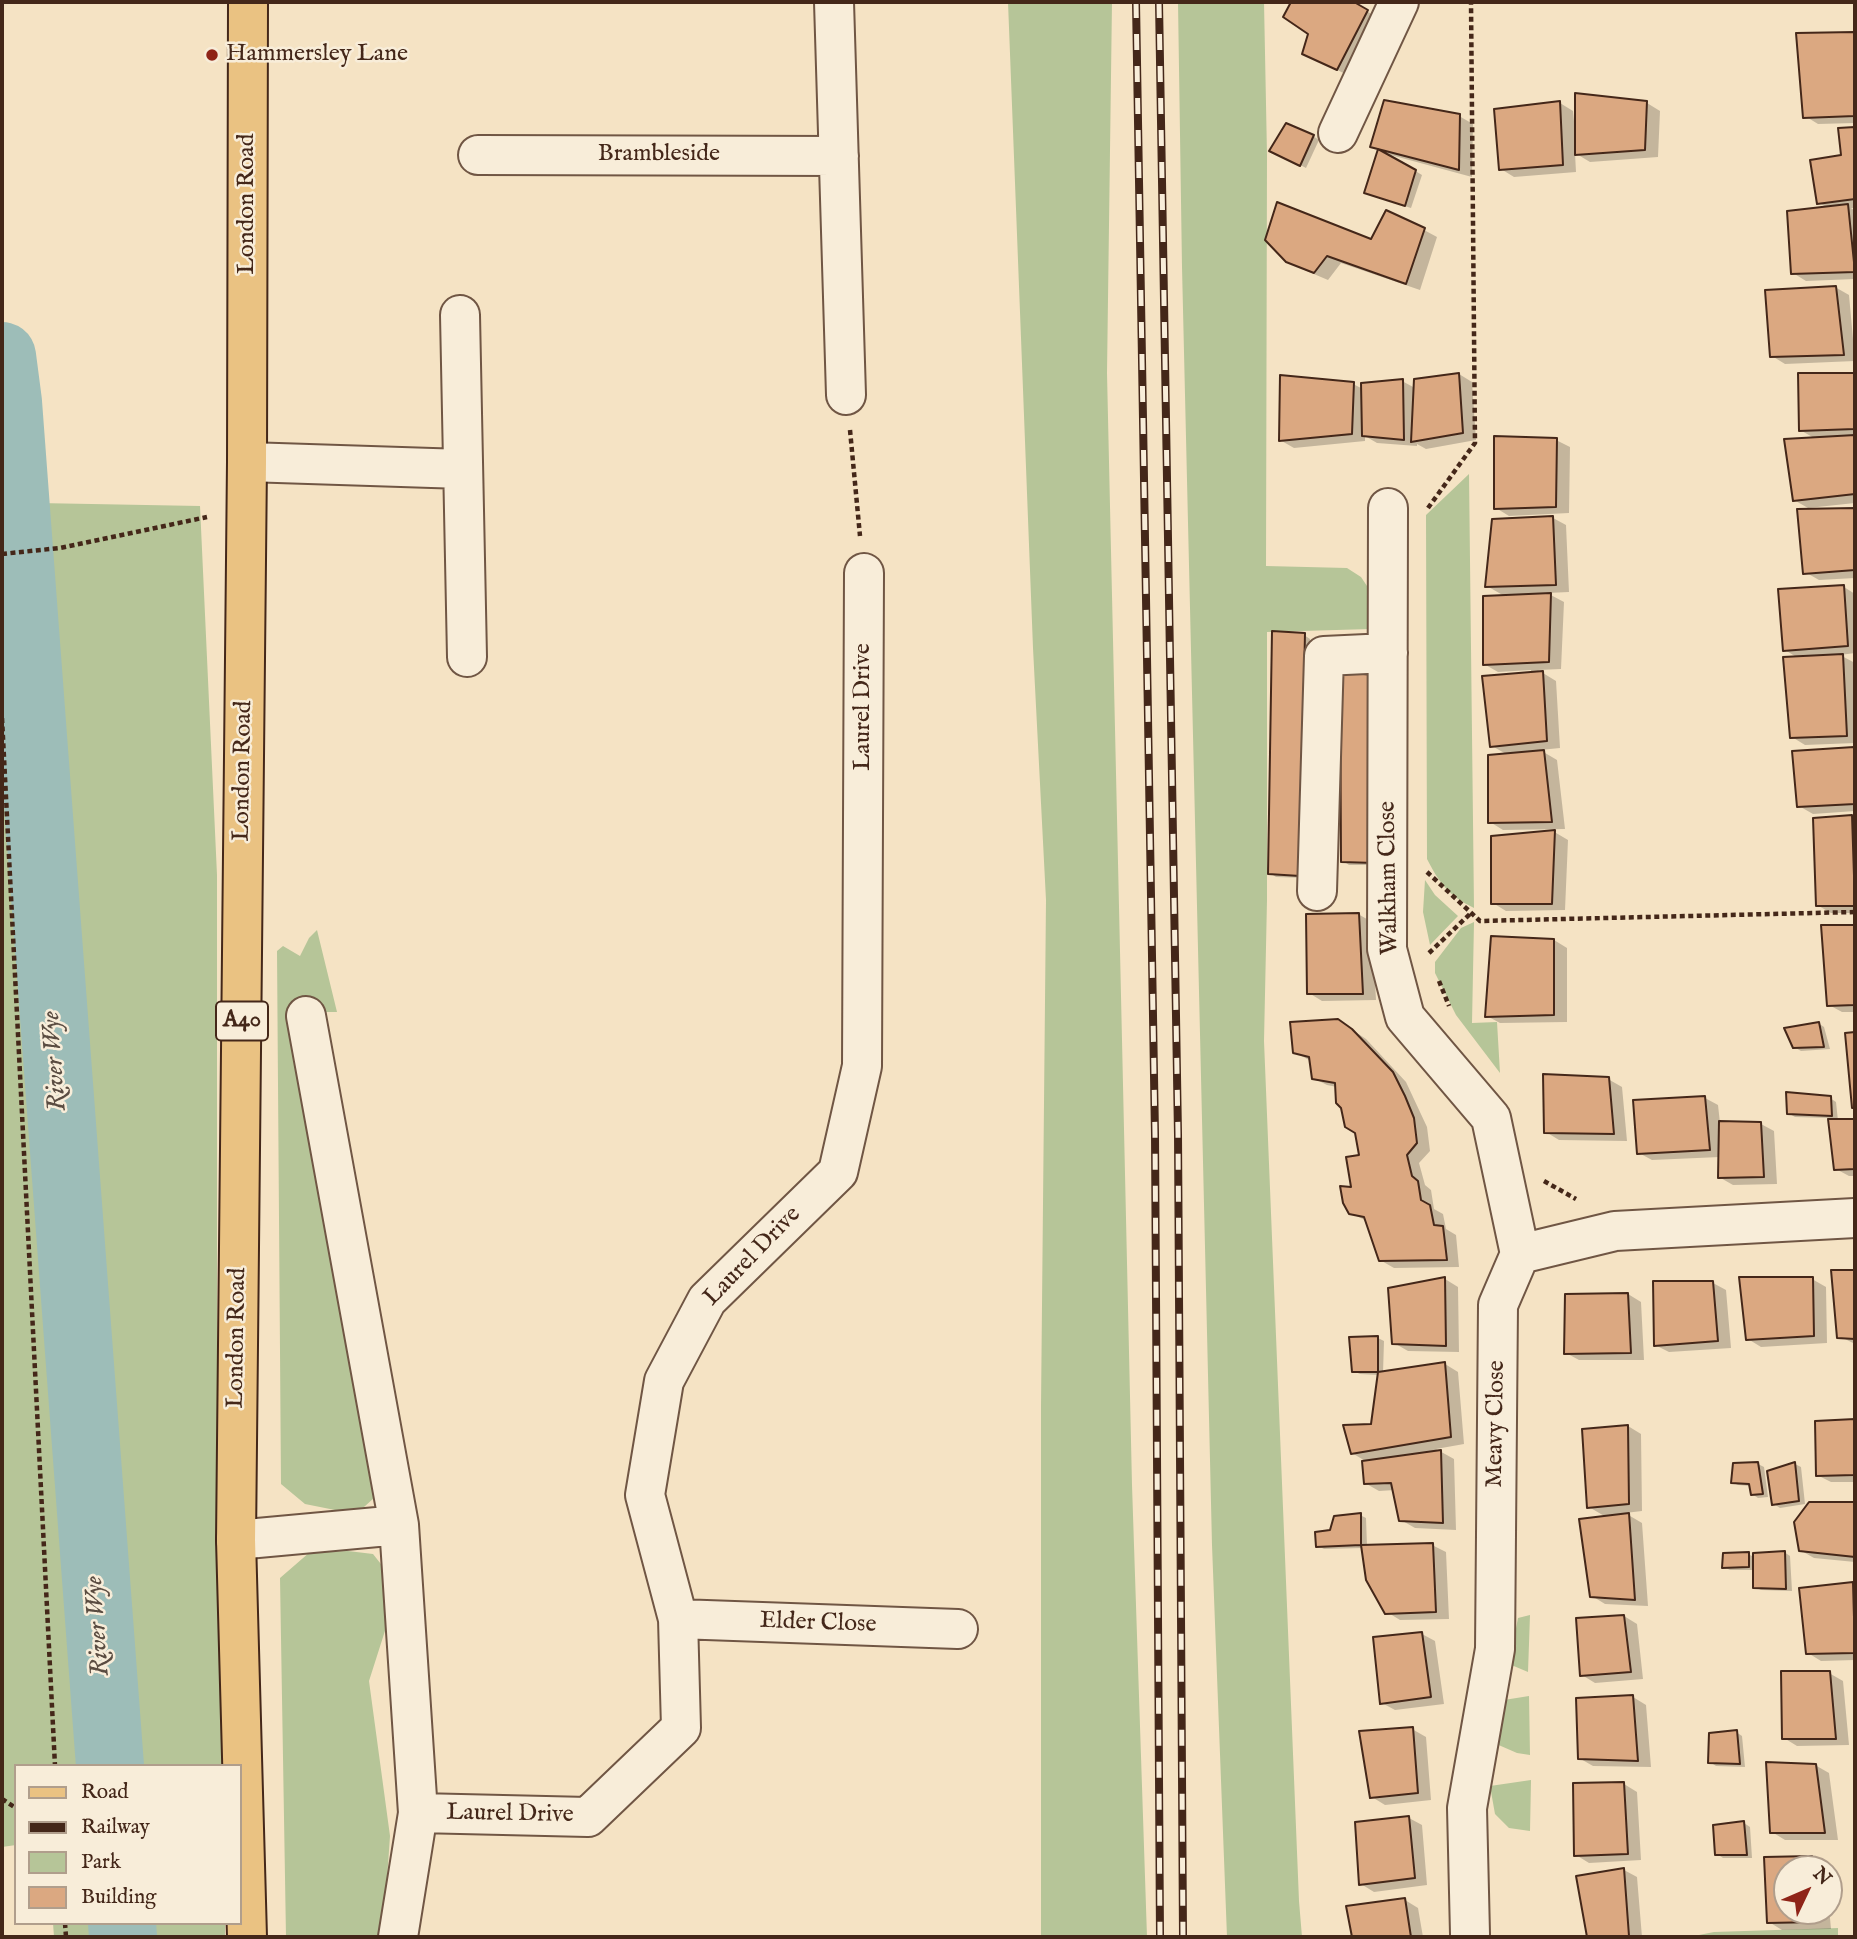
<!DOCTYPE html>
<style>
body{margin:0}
#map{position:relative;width:1857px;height:1939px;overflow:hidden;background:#f5e3c4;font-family:"IM FELL English",serif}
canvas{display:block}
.frame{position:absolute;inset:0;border:4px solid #442719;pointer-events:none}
.legend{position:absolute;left:14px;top:1764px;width:228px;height:161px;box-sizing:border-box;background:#f8edd9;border:2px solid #b09e8c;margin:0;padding:9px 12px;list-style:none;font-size:21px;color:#442719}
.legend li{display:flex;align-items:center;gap:14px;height:35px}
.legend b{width:35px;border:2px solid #b09e8c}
.north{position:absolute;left:1773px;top:1855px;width:70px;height:70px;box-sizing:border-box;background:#f8edd9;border:2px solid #b09e8c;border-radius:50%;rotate:46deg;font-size:19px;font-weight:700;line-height:28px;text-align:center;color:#442719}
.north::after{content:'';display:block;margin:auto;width:24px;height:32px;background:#8f2418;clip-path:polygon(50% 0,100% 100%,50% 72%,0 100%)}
</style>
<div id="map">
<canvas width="1857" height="1939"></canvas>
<div class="frame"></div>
<ul class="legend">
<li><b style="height:9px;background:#eac282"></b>Road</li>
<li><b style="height:9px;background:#442719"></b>Railway</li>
<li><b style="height:19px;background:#b6c598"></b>Park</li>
<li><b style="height:19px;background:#dba881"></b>Building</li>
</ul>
<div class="north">N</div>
</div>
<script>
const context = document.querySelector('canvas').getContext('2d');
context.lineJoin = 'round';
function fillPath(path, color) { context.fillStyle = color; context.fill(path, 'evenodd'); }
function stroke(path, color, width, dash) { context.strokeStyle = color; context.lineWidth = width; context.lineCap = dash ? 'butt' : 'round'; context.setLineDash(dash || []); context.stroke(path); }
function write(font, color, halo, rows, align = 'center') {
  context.font = font + ' "IM FELL English",serif'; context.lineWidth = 5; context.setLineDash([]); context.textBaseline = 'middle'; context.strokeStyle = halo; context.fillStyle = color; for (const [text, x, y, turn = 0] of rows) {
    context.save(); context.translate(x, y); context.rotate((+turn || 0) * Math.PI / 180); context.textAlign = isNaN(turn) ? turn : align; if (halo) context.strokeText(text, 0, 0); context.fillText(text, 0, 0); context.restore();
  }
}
fillPath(new Path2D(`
 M1008,2h104l-5,371 25,1112 15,452h-106v-531l5,-506 -13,-252z
 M1178,2h86l3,153 -1,411 81,2 14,9 10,15v37l-104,3v268l-3,141 35,860 3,36h-75l-15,-392 -30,-1278z
 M1469,474l5,434c-26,-13 -34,-24 -47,-49l-1,-344z
 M37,503l163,3 17,369v492l6,399h-84z
 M2,635l96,1131h-82v79l-14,2z
 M1425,880l10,15 23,21 -28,29 -7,-33z
 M1474,922l-2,101 25,-1 3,51 -44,-58 -21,-42v-11l26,-34z
 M317,930l20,82h-37l84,477 -20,18 -19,5 -40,-8 -24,-20 -4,-533 6,-5 17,10 9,-18z
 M348,1551l25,3 15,19 3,39 -22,69 21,155 -7,101h-97l-6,-359 30,-26z
 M1530,1615l-2,57 -19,-8 9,-46z
 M1529,1696l1,59 -13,-2 -23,-10 10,-43z
 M1531,1780l-1,51 -21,-3 -14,-14 -5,-28z
 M53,1923h58l1,14h-58z
 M151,1923h74v14h-72z
 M1838,1928v9h-149l25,-5z`), '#b6c598');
fillPath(new Path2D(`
 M1293,2h59l29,18 -30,57 -33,-17 -8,-27 -25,-17z
 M1855,33v90l-37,1 -13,-8 -7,-81z
 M1560,103l13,8 1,10 73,-18 13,8 -2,46 -68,5 -15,-9 1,19 -62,5 -13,-8z
 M1459,116l14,8 -1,53 -85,-23 35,21 -11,33 -39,-12 8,-46 -8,-4z
 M1840,129h15v79h-4l4,3v68l-49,2 -13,-8 35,-65 -9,-5 24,-46z
 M1313,136l6,4 -13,28 -34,-18z
 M1424,230l13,7 -17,53 -79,-27 -13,17 -26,-11 -15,-8z
 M1835,287l14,8 6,66 -70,3 -13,-8z
 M1459,374l13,8 4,58 -50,9 -9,-5v2l-40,-3 -12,-7v5l-71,7 -14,-8 73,-56 10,5 39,-8 13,7z
 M1854,374l1,129 -47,5 -14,-8 22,-61 -16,-9z
 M1556,440l14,7 -1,66 -60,3 -13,-8z
 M1855,510v68l-36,2 -14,-8 -6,-61z
 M1553,518l13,7 3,67 -22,1 17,9 -3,67 -23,1 18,11 4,67 -20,2 17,10 8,69 -62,1 -13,-8 18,-67 -16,-9 39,-72v-4l-33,2 -14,-8 22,-67 -19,-11z
 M1844,587l11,7v59l-15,2 15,8v80l-50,2 -13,-8 6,-79 -13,-8z
 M1304,635l6,4 -4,239 -30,-1 -6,-4z
 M1342,674l38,191h-31l-6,-4z
 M1854,749h1v62l-42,3 -14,-8z
 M1852,816l3,2v95h-24l-14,-8z
 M1551,830l17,10 -3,70 -59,1 -13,-8 58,-71z
 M1358,914l14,8 4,78 -54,1 -13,-8z
 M1823,927h32v85h-13l-13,-7z
 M1554,940l13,8v74l-67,1 -13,-7z
 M1338,1020l28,19 40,43 21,45 3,24 -11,12 6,22 6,5 3,19 9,5 3,15 10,6 3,32 -65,1 -14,-8 -13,-39 -17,-8 12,-56 -5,-25 -20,-45 -10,-2 -14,-7 -2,-17 -17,-9z
 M1818,1023l6,4 6,22 -29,2 -7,-4z
 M1608,1079l14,8 5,54 -68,-1 -13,-8z
 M1705,1098l13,7 2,18 41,1 13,7 3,53 -44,1 -14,-8 1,-20 -68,3 -13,-7z
 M1830,1098l6,4 2,19h17v55h-6l-13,-7 -7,-51 -34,-1 -7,-4z
 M1833,1272h22v72l-16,-8z
 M1445,1279l13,8 1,65 -51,-1 -14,-8z
 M1812,1279l14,8 1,56 -66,4 -13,-8z
 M1713,1283l13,7 5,58 -62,4 -14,-7z
 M1628,1294l13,8 3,58h-65l-13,-7z
 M1378,1338l6,3 -1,32 62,-9 13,8 6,72 -28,5 18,10 2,71 -41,-2 -14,-8 -6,-30 -16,1 -14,-8 2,-21 -15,-9 20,-28 7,-50 -19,-1 -7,-3z
 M1855,1420v62h-24l-14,-7v-52z
 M1628,1426l13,8 1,77 -17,2 17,10 6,83 -43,-2 -13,-8 14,-79 -17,-10z
 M1758,1464l6,3 4,30 -10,1 -6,-4 -1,-8 -13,-1 -6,-3z
 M1795,1464l6,3 4,37 -25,4 -6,-4z
 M1810,1504h45v58l-41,-4 -14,-8z
 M1360,1515l6,3 1,28 65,-1 14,7 3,67 -49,1 -13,-8 -24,-64 -39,1 -6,-3 14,-14z
 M1784,1552l6,4 2,35 -31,-1 -6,-3v-17h-25l-6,-3 24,-13 6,3z
 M1853,1584l2,2v74l-34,1 -13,-8z
 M1624,1616l13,8 6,55 -48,4 -13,-8z
 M1422,1634l13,7 9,63 -49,6 -13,-7z
 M1829,1673l14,8 6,64 -52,1 -13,-8z
 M1633,1697l13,8 5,62 -58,-1 -14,-8z
 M1412,1729l14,8 5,63 -46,5 -13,-8z
 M1736,1732l6,4 3,31 -29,-1 -6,-4z
 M1815,1765l14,8 9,67h-53l-13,-8z
 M1624,1784l13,8 4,68 -52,3 -13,-8z
 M1409,1818l13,7 5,60 -53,7 -13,-8z
 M1744,1823l6,4 2,31h-29l-6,-4z
 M1812,1858l13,7v4h-38v42h42v-4l2,22 -49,1 -13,-8 -4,-63z
 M1624,1870l13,7 5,60h-53l-11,-60z
 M1405,1900l13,8 5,29h-70l-5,-29z`), '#0003');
stroke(new Path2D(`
 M2,356l6,46 102,1364
 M122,1923l1,14`), '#9dbdb8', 68);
const building = new Path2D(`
 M1291,2h63l14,8 -31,60 -35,-16 6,-20 -25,-17z
 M1855,32v84l-52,2 -7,-85z
 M1575,93l72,8 -2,49 -70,5z
 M1384,100l76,14 -1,56 -89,-23z
 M1560,101l3,64 -64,5 -5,-61z
 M1286,123l28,12 -14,31 -31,-15z
 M1855,127v72l-38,5 -7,-44 31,-5 -3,-27z
 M1378,149l38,21 -11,36 -41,-13z
 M1277,202l94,37 15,-29 39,18 -19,56 -79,-28 -13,17 -28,-11 -21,-22z
 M1848,204l7,68 -64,2 -4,-63z
 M1836,286l8,69 -74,2 -5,-67z
 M1459,373l4,60 -52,9 3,-63z
 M1798,373h57v56l-56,2z
 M1280,375l74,7 -2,52 -73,7z
 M1403,379l1,61 -42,-4 -1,-53z
 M1855,435v59l-62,7 -9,-62z
 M1494,436l63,2 -1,69 -62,2z
 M1855,508v62l-52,4 -6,-65z
 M1553,516l3,69 -71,2 7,-68z
 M1844,585l4,61 -65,5 -5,-62z
 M1551,593l-2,69 -66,3v-69z
 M1272,631l33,2 -5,243 -32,-2z
 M1843,654l4,82 -57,2 -7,-81z
 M1543,671l4,70 -57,6 -8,-71z
 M1340,672l36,3 -1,188 -34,-1z
 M1854,747l1,57 -58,3 -5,-56z
 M1544,750l8,72 -64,1v-68z
 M1852,815l3,91h-39l-3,-88z
 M1555,830l-3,74h-61v-68z
 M1359,913l4,81h-56l-1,-80z
 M1821,925h34v80l-28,1z
 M1491,936l63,3v76l-69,2z
 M1338,1019l14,10 41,43 12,24 9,22 3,25 -10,12 5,21 6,5 3,19 9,5 4,20 9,1 4,34 -68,1 -15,-44 -15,-3 -6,-11 -3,-17 11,1 -5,-30 13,-2 -4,-22 -10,-6 -4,-19 -5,-5 -1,-20 -23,-4 -3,-22 -16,-4 -3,-31z
 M1819,1022l5,25 -31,1 -9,-20z
 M1855,1032v76h-3l-7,-75z
 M1543,1074l66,3 5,57 -70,-1z
 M1786,1092l45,4 1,20 -45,-2z
 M1705,1096l5,54 -73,4 -4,-54z
 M1828,1119h27v50l-21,1z
 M1719,1121l42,1 3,55 -46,1z
 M1831,1270h24v69l-18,-1z
 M1445,1277l1,69 -54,-2 -4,-56z
 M1739,1277h74l1,59 -68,4z
 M1653,1281h60l5,60 -64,5z
 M1628,1293l3,60 -67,1 1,-60z
 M1378,1336v36h-26l-3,-35z
 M1445,1362l6,75 -100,17 -8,-29 28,-1 7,-52z
 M1855,1419v56l-39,1 -1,-55z
 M1628,1425l1,79 -42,4 -5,-79z
 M1441,1450l2,73 -44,-2 -8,-38 -27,1 -2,-23z
 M1758,1462l5,32 -12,1 -2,-11 -18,-1 2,-20z
 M1795,1462l4,39 -27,4 -5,-34z
 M1809,1502h46v55l-56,-6 -5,-29z
 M1361,1513v32l-45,2 -1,-15 15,-2 4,-14z
 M1629,1513l6,87 -45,-3 -11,-78z
 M1433,1543l3,69 -51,2 -19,-34 -5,-35z
 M1785,1551l1,38 -33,-1v-35z
 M1749,1552v15l-27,1 1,-15z
 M1853,1582l2,71 -49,1 -7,-66z
 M1624,1615l7,57 -51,4 -4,-58z
 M1422,1632l9,65 -51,7 -7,-67z
 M1781,1671h49l6,68h-54z
 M1633,1695l5,66 -60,-2 -2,-61z
 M1413,1727l5,66 -48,5 -11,-67z
 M1737,1730l3,34 -32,-1 1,-30z
 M1766,1762l50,2 9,69h-55z
 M1624,1782l4,72 -54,2 -1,-73z
 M1409,1816l6,62 -56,7 -4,-63z
 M1744,1821l3,34h-32l-2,-30z
 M1812,1856l1,13h-26v42h30l1,11 -51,1 -3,-66z
 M1624,1868l5,68 -42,1 -11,-61z
 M1405,1898l6,39h-59l-6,-31z`);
fillPath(building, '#dba881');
stroke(building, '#442719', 2);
const minor = new Path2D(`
 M834,2l12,393
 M1338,133l61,-131
 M478,155l361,1
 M460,315l7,342
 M247,462l216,7
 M1388,508l-1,441 18,68 86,101 29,136
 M1317,891l7,-235 64,-3
 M306,1016l93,509 19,288 -20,124
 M236,1540l163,-15
 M678,1619l280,10
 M418,1813l170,4 93,-89 -3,-109 -33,-124 19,-114 43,-81 131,-128 24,-106 2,-493
 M1470,1934l-3,-126 28,-159 3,-344 22,-51 95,-23 240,-13`);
const major = new Path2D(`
 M247,1937l-11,-397 11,-1078 1,-460`);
stroke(minor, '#705644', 42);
stroke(major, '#442719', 42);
stroke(new Path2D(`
 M850,430l10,106
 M1428,508l47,-65 -4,-441
 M2,554l58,-6 147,-31
 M2,718l53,1048
 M1427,872l53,49 375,-9
 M1429,953l42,-40
 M1439,981l10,25
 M1544,1181l32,18
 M2,1799l14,9
 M65,1923l1,14`), '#442719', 4.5, [5, 3.5]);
stroke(minor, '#f8edd9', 38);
stroke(major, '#eac282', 38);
const rail = new Path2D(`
 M1136,2l19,1133 5,802
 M1159,2l19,1132 5,803`);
stroke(rail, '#442719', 8);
stroke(rail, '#f8edd9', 5, [16]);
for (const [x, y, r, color] of [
 [212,55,7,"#8f2418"]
]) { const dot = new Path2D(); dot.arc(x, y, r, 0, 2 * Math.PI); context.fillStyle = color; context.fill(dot); stroke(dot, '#f8edd9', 2.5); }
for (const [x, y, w] of [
 [242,1021,52]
]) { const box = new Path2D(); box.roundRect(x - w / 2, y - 19.5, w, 39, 5); context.fillStyle = '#f8edd9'; context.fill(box); stroke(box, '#442719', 2); }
write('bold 23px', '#442719', null, [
 ["A40",242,1021]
]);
write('24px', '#442719', '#f8edd9', [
 ["Hammersley Lane",226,55]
], 'left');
write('24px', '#442719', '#f8edd9', [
 ["Brambleside",659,155],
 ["London Road",248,204,-90],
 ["Laurel Drive",864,707,-90],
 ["London Road",244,771,-89],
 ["Walkham Close",1390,878,-91],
 ["Laurel Drive",753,1257,-46],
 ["London Road",238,1338,-89],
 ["Meavy Close",1497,1424,-89],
 ["Elder Close",818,1624,2],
 ["Laurel Drive",510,1815,1]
]);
write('italic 26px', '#5a4c41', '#f8edd9', [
 ["River Wye",56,1061,-94],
 ["River Wye",99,1626,-94]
]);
</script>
